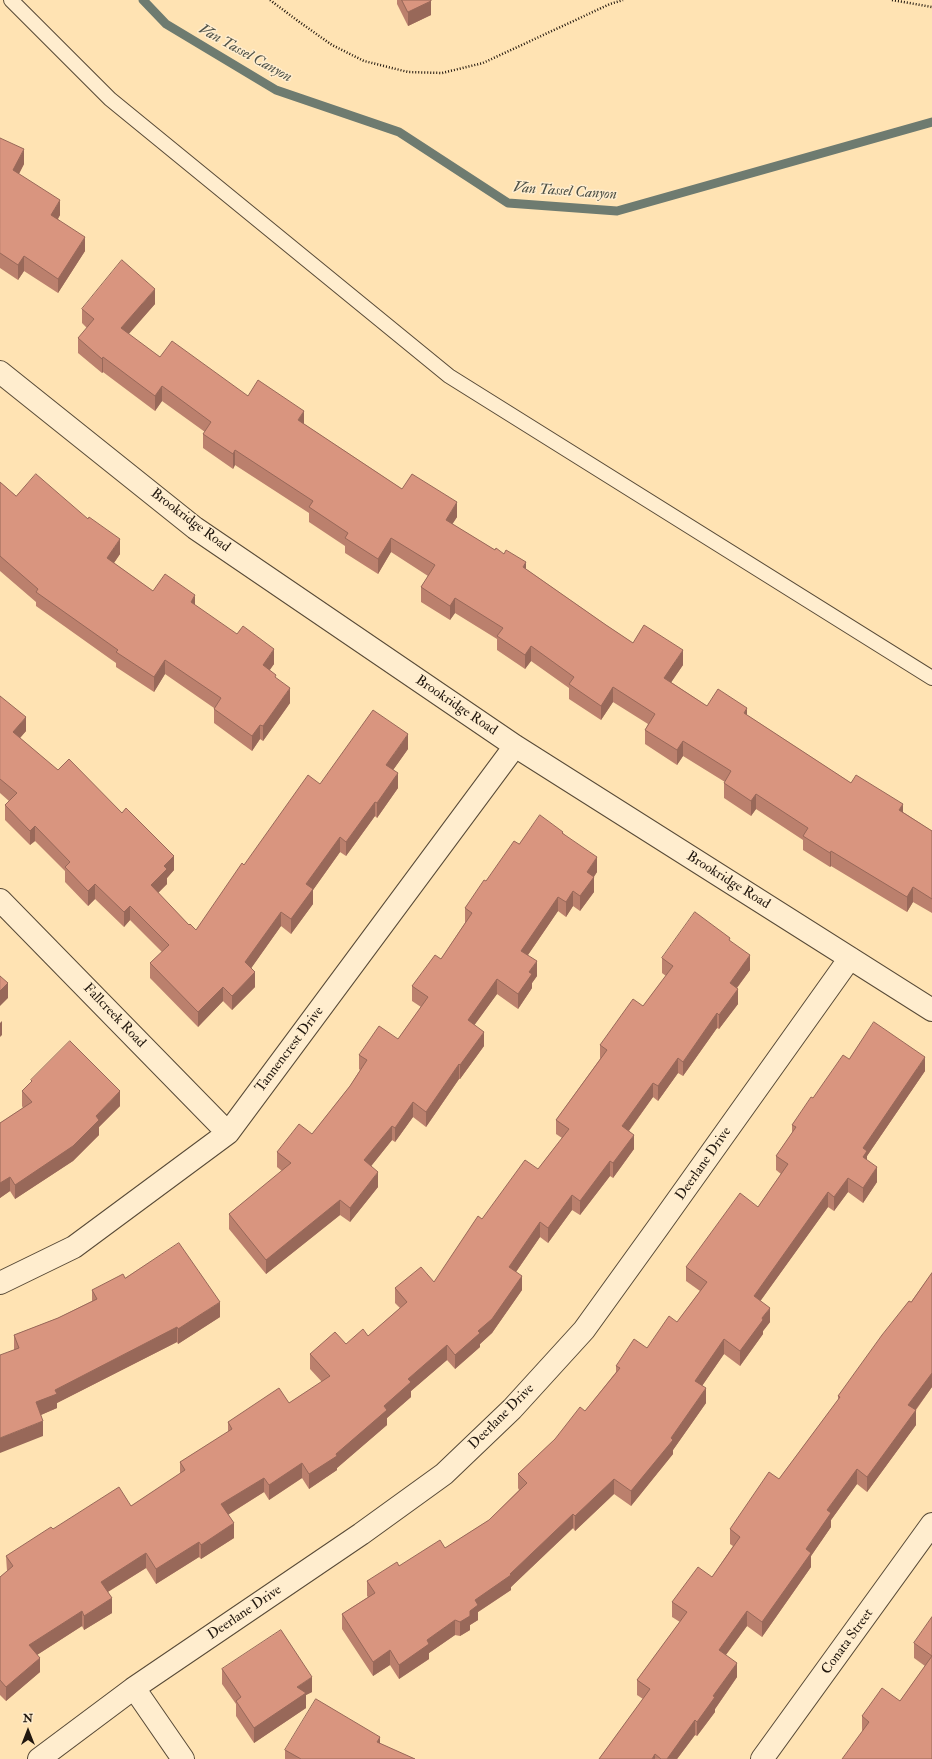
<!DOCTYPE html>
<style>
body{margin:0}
#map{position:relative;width:932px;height:1759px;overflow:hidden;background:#ffe3b3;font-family:"IM FELL Double Pica",serif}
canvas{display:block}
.north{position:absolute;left:8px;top:1711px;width:40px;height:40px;-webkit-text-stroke:3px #ffedce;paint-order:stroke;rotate:0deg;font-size:11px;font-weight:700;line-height:16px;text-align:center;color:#21170e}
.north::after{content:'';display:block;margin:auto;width:14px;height:18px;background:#21170e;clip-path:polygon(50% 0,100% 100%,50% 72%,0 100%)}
</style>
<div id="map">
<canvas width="932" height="1759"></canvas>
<div class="north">N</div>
</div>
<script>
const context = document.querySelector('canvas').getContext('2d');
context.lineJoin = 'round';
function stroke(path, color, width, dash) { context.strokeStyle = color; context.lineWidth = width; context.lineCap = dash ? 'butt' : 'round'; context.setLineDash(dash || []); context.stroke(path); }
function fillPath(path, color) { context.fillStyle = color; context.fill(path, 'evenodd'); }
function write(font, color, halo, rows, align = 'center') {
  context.font = font + ' "IM FELL Double Pica",serif'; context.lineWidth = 3; context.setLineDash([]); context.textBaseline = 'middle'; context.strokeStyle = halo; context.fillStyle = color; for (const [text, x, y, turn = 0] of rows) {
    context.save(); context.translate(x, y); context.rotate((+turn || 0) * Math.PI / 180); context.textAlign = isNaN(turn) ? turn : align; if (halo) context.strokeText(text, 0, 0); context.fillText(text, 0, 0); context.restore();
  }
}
stroke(new Path2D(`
 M143,0l23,24 110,66 123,42 109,71 109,8 315,-89`), '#6e7b70', 9);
const service = new Path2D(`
 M11,0l99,99 339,277 483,302`);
const minor = new Path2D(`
 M0,372l195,156 320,218 417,264
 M0,900l228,233
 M0,1283l74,-36 154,-114 287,-387
 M134,1688l49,71
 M39,1759l95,-71 227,-154 83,-60 68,-65 72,-79 75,-104 191,-268
 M762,1759l170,-235`);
stroke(service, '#584a37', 16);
stroke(minor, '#584a37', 24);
stroke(new Path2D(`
 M270,0l28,21 34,24 32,16 44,11 34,1 41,-10 127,-59 13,-4
 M892,0l40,7`), '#21170e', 2.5, [1, 2]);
stroke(service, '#ffedce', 14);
stroke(minor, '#ffedce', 22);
fillPath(new Path2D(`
 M397,0h34v15l-23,11 -11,-22z
 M0,138l24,26 -5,10 41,41 -2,4 27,32 -27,42 -34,-22 -6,9 -18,-12z
 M155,304l-27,30 32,23 88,39 56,28 98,65 55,28 -5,7 74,45 80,56 27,18 50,22 -12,17 36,24 40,9 104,68 52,29 29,19v82l-19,-11 -6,10 -76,-46 -1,1 -27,-17v-10l-47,-31 -5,7 -27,-18v-15l1,-1 -42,-26 -6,9 -32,-21v-14l3,-6 -35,-22 -12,18 -32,-21v-11l-38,-27 -6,8 -28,-19v-11l-42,-26 -5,7 -29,-18v-15l7,-11 -37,-24 -13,22 -33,-21v-7l-36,-24v-9l-74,-48 -2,4 -30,-21v-14l2,-2 -43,-31 -7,10 -52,-39 -1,1 -24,-20v-15l9,-10 -5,-5v-14z
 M0,482l16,14 104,58 -6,9 39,28 42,14 79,59 -5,6 7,8 14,25 -27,38 -3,-2 -8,12 -38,-28v-15l-49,-34 -11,18 -38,-25v-4l-80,-57v-4l-36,-31z
 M0,696l26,35 -6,7 154,132 -7,8v6l-9,9 31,32 7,5 48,-65 76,-81 88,-35 -15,21 5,18 -21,30 -2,-2 -29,40 -6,-4 -27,38v14l-22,30 -10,-8 -30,42 4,19 -23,23 -9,-9 -25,26 -48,-49v-15l12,-11 -32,-32 -6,7 -29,-28 -7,7 -23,-24v-11l-30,-30 -5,4 -25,-25v-15l4,-4 -9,-8z
 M563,833l34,39 -3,5v15l-14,19 -7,-5 -7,11 -8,-6 -30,44 9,21 -5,7v5l-14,21 -21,-15 -23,31 10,21 -24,33h-1l-33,48 -13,-10 -18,25 -3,-2 -21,26 7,21 -28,35 -10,-7 -74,59 -37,-45v-15l53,-43 -5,-4v-15l35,-18 38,-48 10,-16 -1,-1v-14l39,-16 23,-32 -9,-6v-15l29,-27 24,-36v-15l21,-27 33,-37z
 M730,941l20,29 -13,18 1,16 -19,25 -2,-1 -34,48 -5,-3 -20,28 -5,-4 -24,34 5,18 -21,29 -3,-2 -30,39 -8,-5 -24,33 -8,-6 -24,35 6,18 -30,43 -12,11v3l-25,22 -8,-9 -36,31v6l-24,21v7l-50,43v2l-28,19 -7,-11 -33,22 -5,-8 -36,23 6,23 -33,21 -2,-2 -43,27 -10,-16 -38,24 4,21 -28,17 -2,-4 -45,29 3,17 -34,29 -6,-6v-118l7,-6 -1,-15 47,-27 78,-23 49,-32v-12l48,-30v-10l61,-19 33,-21 -12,-13v-15l36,-10 22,-8 32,-28 -5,-5v-15l39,-6 48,-63 56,-50 24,-31 -6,-4v-14l44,-61v-14l43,-39 23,-30 -4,-3v-15z
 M849,1059l76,12 -58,85v5l10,21 -14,21 -15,-11 -14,19 -6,-4 -68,94 10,21 -7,9v3l-23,32 -16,-12 -22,32 4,17 -33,47v4l-42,52 -17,-12 -39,37 -2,-3 -62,59v3l-33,22v8l-8,5v5l-10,6 -5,-1 -26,18v6l-30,20 -9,-14 -17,11 -31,-47v-15l26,-17 -1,-1v-15l32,-15 46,-18 44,-28 30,-30 -1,-2v-14l67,-63 31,-39v-6l31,-18 30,-26 23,-31 -14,-10v-14l72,-60 23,-33 -5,-4v-14l16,-23v-8l21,-27z
 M31,1080l89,26 -21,21v8l-26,26 -58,38 -5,-8 -10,7v-75l23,-15 -1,-2v-15l9,-9z
 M932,1273v114l-16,23v15l-49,67 -10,-8 -26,36v7l-20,29v11l-49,70 -15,-11 -21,29 11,22 -22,32v3l-18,24 -2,-1 -18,24h-78l44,-60 -6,-4v-15l43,-58 -8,-5v-15l40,-25 21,-31 -3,-2v-15l49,-50 59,-79v-4l73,-94z
 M125,1278l95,39 -42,27 -1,-2 -120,61v5l-16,7 2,21 -29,-86v-15l44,-17 34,-17v-11z
 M932,1617v142l-70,-28v-15l38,-15 25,-35 -11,-8v-15z
 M222,1669l90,23 -6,3v13l-52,35 -18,-27v-12l-14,-20z
 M380,1744l35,15h-130v-9z`), '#bb806d');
fillPath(new Path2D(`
 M431,1v14l-23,11v-14z
 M24,149v15l-11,21v-15z
 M60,200v15l-9,15v-15z
 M85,237v14l-27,42v-14z
 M24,256v15l-6,9v-15z
 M155,289v15l-34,39v-15z
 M103,357v15l-1,1v-14z
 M162,386v15l-7,10v-15z
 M304,411v15l-6,-6z
 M235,450v15l-2,4v-15z
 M457,502v15l-11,17v-14z
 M391,538v14l-13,22v-15z
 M120,539v15l-13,19v-15z
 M526,562v15l-3,-10z
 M195,595v15l-4,-8z
 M455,598v15l-5,7v-14z
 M531,646v15l-6,8v-14z
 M274,649v15l-11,16v-15z
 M683,650v15l-19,28v-15z
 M165,660v14l-11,18v-15z
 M613,687v15l-12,18v-14z
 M290,688v15l-27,38v-15z
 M747,708v15l-3,-10z
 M26,717v14l-13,15v-14z
 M260,725v14l-8,12v-15z
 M408,734v15l-22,31v-15z
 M683,741v15l-6,9v-15z
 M398,773v15l-21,30v-15z
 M756,794v15l-5,7v-15z
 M375,802v14l-29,40v-14z
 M903,804v15l-4,-9z
 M35,826v15l-5,4v-14z
 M340,837v15l-27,38v14l-22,30v-15l15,-35z
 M831,851v15l-1,1v-14z
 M174,856v14l-7,8v6l-16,16v-15l13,-19z
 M597,857v15l-10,14v-14z
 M594,877v15l-14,19v-15z
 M95,884v15l-7,7v-15z
 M913,887v15l-6,10v-15z
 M573,891v15l-7,11v-15z
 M558,897v14l-37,54v-14z
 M130,906v14l-6,7v-15z
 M281,912v14l-36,51v-15z
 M750,955v15l-20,27v-14z
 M537,961v15l-5,7v5l-14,21v-15l11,-22z
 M255,972v15l-23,23v-14z
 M497,979v15l-29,40v-14z
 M8,983v15l-8,8v-15z
 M223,987v14l-25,26v-15z
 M738,989v15l-19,25v-14z
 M717,1013v15l-34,48v-14z
 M2,1021v14l-2,2v-14z
 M484,1032v14l-24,33v-14z
 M925,1057v14l-58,85v10l-4,6v-24z
 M678,1058v15l-20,28v-15z
 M459,1064v15l-33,48v-15z
 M653,1083v14l-31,43v-14z
 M120,1091v15l-21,21v8l-26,26 -58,38v-14l81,-69z
 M413,1102v15l-18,25v-14z
 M392,1126v14l-28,35v-15z
 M634,1135v14l-21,29v-15z
 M610,1161v15l-30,39v-14z
 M877,1167v15l-14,21v-15z
 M378,1172v15l-28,35v-14z
 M10,1177v14l-10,7v-15z
 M848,1178v14l-14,19v-14z
 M828,1192v15l-74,103v-14z
 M572,1195v15l-24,33v-15z
 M340,1200v15l-74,59v-14z
 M540,1222v15l-31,45v-15z
 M522,1276v14l-30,43 -12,11v3l-25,22v-14l23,-24z
 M220,1302v15l-42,27v-15z
 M770,1308v14l-7,9v3l-23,32v-15l22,-33z
 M177,1327v15l-120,61v5l-21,9v-15l19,-12z
 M724,1339v15l-29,42v-15z
 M447,1345v15l-36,31v6l-24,21v7l-50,43v2l-28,19v-15l27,-20 48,-48 24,-27z
 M932,1373v14l-24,33v-15z
 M706,1388v15l-33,47v4l-42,52v-15l40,-53z
 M916,1410v15l-49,67v-15z
 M43,1421v15l-43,17v-15z
 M302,1463v15l-33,22v-15z
 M857,1469v15l-26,36v7l-20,29v11l-49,70v-15l44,-73 21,-39z
 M264,1478v14l-43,27v-15z
 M614,1479v15l-39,37v-15z
 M573,1514v14l-62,59v3l-33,22v8l-8,5v5l-10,6v-14l10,-11 5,-11 35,-26z
 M234,1523v15l-33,21v-14z
 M199,1542v15l-43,27v-15z
 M146,1553v15l-45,28v-14z
 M112,1598v15l-28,17v-14z
 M82,1611v15l-53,34v-15z
 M747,1611v15l-28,38v-14z
 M455,1620v15l-26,18v6l-30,20v-14l28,-25z
 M390,1650v15l-17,11v-14z
 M40,1658v14l-34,29v-14z
 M737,1663v14l-22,32v3l-18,24v-14l16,-26z
 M312,1677v15l-6,3v13l-52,35v-15l43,-41z
 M695,1720v15l-18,24h-10z
 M380,1737v15l-3,-10z
 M655,1754v5h-3z`), '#986859');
const building = new Path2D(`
 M402,0h29v1l-23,11z
 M0,138l24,11 -11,21 47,30 -9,15 34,22 -27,42 -34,-23 -6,9 -18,-12z
 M122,260l33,29 -34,39 39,29 12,-16 76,55 10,-16 46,31 -6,9 104,69 10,-15 45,28 -11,18 49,30 1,-2 8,6 2,-4 20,12 -3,5 83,58 27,18 11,-18 39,25 -19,28 43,28 11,-17 29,19 -3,5 107,70 5,-8 47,29 -4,6 33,21v68l-19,-12 -6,10 -76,-46 -1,2 -27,-17 5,-8 -52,-34 -5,7 -27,-18 7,-12 -48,-30 -6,9 -32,-20 10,-16 -42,-27 -12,19 -32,-22 5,-7 -43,-31 -6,9 -28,-19 6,-8 -48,-30 -5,8 -29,-19 14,-22 -44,-27 -13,21 -33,-21 3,-5 -39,-26 4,-6 -78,-51 -2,4 -30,-20 8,-12 -49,-36 -7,10 -52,-39 -1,2 -24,-21 16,-19 -12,-10z
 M36,474l52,45 1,-2 31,22 -13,19 46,33 12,-17 30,21 -4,7 46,32 6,-8 31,23 -11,16 13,10 -1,2 15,11 -27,38 -3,-1 -8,11 -38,-27 7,-11 -56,-38 -11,17 -38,-25 2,-2 -82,-58 2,-3 -38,-33v-74l16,14z
 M0,696l26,21 -13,15 45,38 11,-11 53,54 4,-5 48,48 -10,10 3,3 -16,16 38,40 1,-1 6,6 46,-67 2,2 64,-90 12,9 53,-74 35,24 -22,31 12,8 -21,30 -2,-1 -29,40 -6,-5 -34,47 7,5 -22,30 -10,-7 -36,50 10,10 -23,24 -9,-9 -25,25 -48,-49 19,-18 -39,-39 -6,6 -29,-28 -7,7 -23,-24 5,-5 -35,-36 -5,5 -25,-26 12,-12 -17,-14z
 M540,815l23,17 -1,1 35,24 -10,15 7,5 -14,19 -7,-5 -7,11 -8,-5 -37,54 16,10 -8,11 3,2 -14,20 -21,-15 -29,41 16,12 -24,33 -1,-1 -33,48 -13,-10 -18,26 -3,-2 -28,34 14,12 -28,36 -10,-8 -74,60 -37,-46 62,-51 -14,-11 22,-28 13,10 38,-48 17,-26 -8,-5 20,-29 19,13 30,-42 -16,-11 23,-31 6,4 31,-46 -7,-5 19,-28 2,1 28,-40 5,3z
 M695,912l35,26 -1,2 21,15 -20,28 8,6 -19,26 -2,-2 -34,49 -5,-4 -20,28 -5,-3 -31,43 12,9 -21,28 -3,-2 -30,40 -8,-6 -24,33 -8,-6 -31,45 13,9 -30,43 -14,12 2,2 -25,22 -8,-10 -39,34 3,3 -27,24 3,4 -51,44 1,2 -28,18 -7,-11 -33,22 -5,-7 -43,26 13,19 -33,22 -2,-3 -43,27 -10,-16 -45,29 11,16 -28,18 -2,-5 -53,34 11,13 -34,29 -6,-7v-103l13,-11 -7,-10 45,-29 2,2 66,-42 12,19 54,-36 -5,-8 52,-33 -4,-7 51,-34 10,15 41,-27 -20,-22 25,-22 11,12 17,-15 5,7 39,-34 -12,-14 26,-21 13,15 44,-66 4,3 43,-59 13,9 31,-40 -13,-9 51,-70 -7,-5 33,-46 10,7 30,-40 -11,-8z
 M0,976l8,7 -8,8z
 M874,1022l51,35 -62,91 4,3 -4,6 14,10 -14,21 -15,-10 -14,19 -6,-5 -74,104 16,12 -8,10 1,2 -23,31 -16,-12 -29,42 11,7 -35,50 2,2 -42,51 -17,-12 -39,37 -2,-2 -63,60 1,1 -36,25 3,5 -8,6v5l-10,6 -5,-2 -28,20 2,4 -30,21 -9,-15 -17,12 -31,-48 33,-21 -8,-12 30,-19 2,4 41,-26 5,8 44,-28 38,-37 -9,-9 37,-35 25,-32 5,4 35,-43 -4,-2 18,-27 13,9 22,-32 8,6 30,-40 -21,-15 54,-74 18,14 30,-43 -12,-8 20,-29 -4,-2 19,-28 2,1 30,-43 6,4z
 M70,1041l50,50 -24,25 3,4 -26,26 -58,39 -5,-8 -10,6v-60l32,-21 -10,-11 10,-10 -1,-1z
 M179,1243l41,59 -42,27 -1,-2 -122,63 2,4 -21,8 7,19 -43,17v-83l19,-7 -5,-13 44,-17 39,-19 -5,-9 31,-16 2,4z
 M932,1273v100l-24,32 8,5 -49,67 -10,-8 -30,41 4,3 -25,36 5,4 -49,69 -15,-11 -28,39 18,13 -24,33 2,1 -18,25 -2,-2 -28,39h-6l-6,-5 -3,5h-53l51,-70 -13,-9 50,-68 -15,-10 26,-35 14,10 28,-40 -10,-8 39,-57 10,7 61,-82 -2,-1 44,-61 27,-34 2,1z
 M932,1617v142h-90l27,-37 -7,-6 20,-28 18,13 32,-45 -18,-13z
 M281,1630l31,47 -15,10 9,6 -52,35 -18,-27 5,-4 -19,-28z
 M316,1699l64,38 -3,5 38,17h-114l-16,-9z`);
fillPath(building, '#d9957f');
stroke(building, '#986859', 1);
write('14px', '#21170e', '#ffedce', [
 ["Brookridge Road",190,521,37],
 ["Brookridge Road",456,706,34],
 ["Brookridge Road",728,881,32],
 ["Fallcreek Road",114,1016,46],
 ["Tannencrest Drive",290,1050,-53],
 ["Deerlane Drive",704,1164,-55],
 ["Deerlane Drive",502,1417,-45],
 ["Deerlane Drive",245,1613,-34],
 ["Conata Street",848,1642,-54]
]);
write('italic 15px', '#4e5147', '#ffedce', [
 ["Van Tassel Canyon",245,54,29],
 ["Van Tassel Canyon",565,192,4]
]);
</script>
